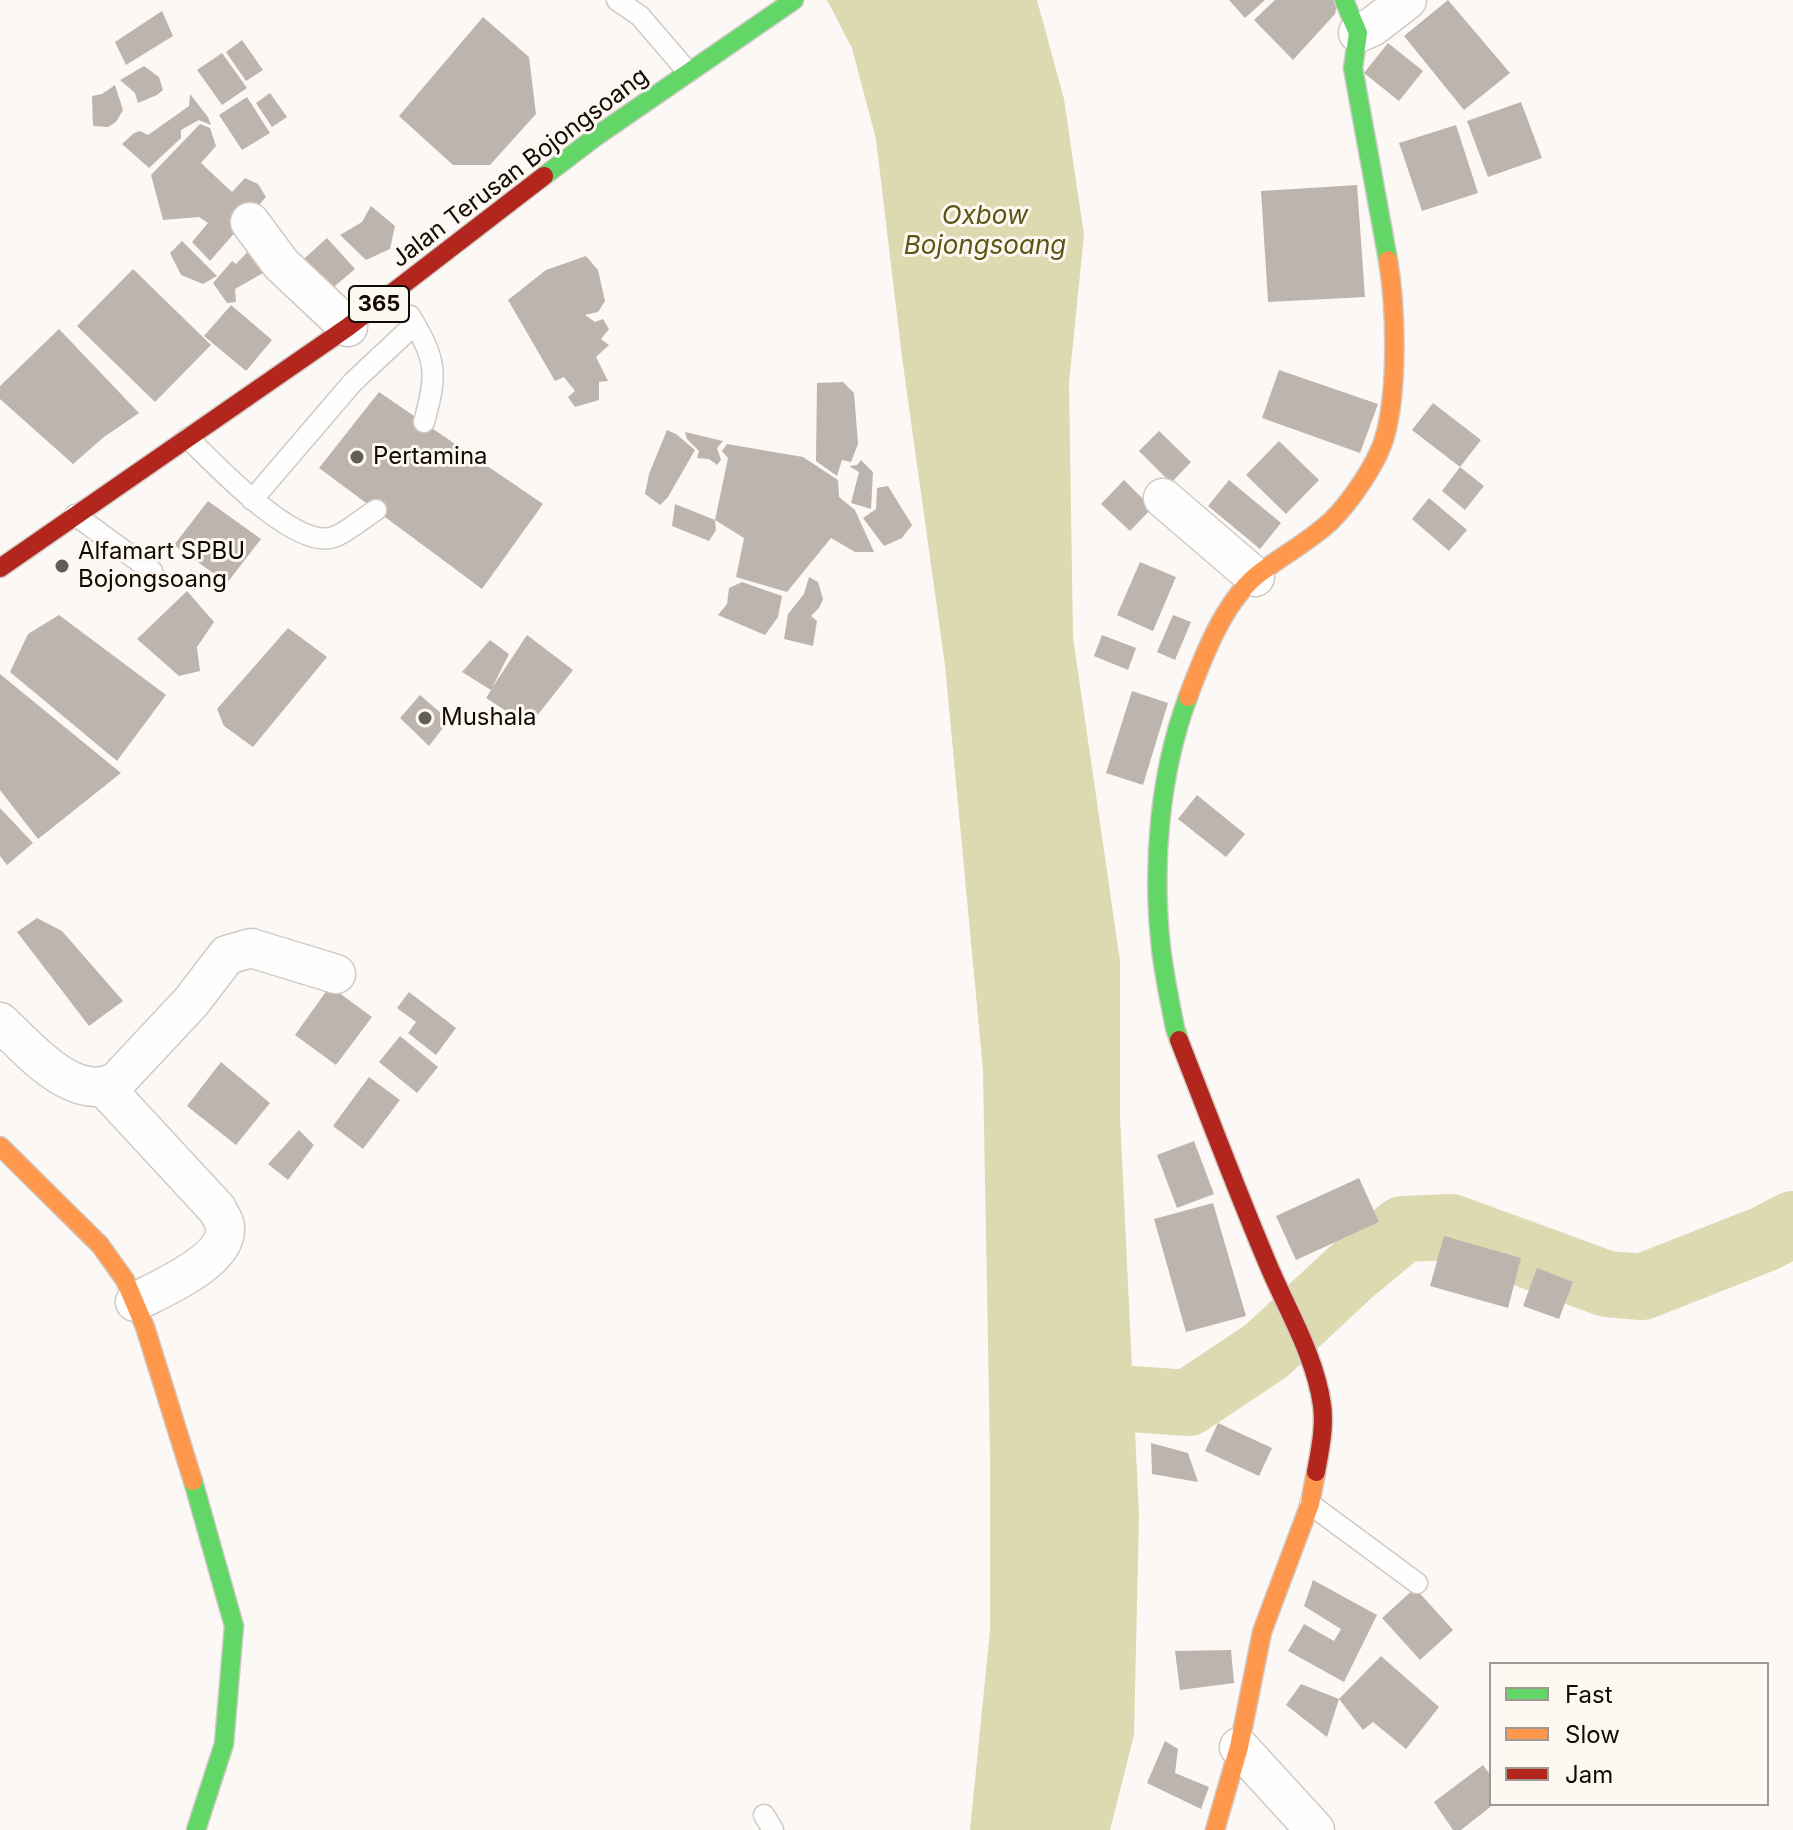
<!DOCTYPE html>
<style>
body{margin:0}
#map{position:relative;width:1793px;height:1830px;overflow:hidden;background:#fbf8f6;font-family:Inter,sans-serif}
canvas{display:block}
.legend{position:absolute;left:1489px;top:1662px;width:280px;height:144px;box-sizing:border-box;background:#fef8f3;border:2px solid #a09993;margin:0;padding:10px 14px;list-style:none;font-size:24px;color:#130a02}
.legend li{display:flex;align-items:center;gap:16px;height:40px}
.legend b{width:40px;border:2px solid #a09993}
</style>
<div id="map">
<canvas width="1793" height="1830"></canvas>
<ul class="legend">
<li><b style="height:10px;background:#63d668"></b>Fast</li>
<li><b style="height:10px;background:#ff974d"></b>Slow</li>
<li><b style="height:10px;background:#b3261e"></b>Jam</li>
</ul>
</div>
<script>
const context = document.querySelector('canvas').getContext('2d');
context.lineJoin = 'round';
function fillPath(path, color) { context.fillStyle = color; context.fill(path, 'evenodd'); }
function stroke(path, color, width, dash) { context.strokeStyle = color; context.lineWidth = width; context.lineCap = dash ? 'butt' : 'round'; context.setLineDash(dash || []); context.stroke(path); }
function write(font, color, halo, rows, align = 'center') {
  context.font = font + ' Inter,sans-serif'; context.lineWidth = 6; context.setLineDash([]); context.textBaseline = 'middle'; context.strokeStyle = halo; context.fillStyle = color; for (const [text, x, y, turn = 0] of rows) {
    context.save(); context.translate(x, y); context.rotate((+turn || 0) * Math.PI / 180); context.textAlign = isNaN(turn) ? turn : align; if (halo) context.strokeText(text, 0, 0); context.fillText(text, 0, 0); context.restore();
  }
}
fillPath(new Path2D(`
 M827,0h210l27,99 20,136 -15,148 4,254 47,324v156l19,398 -5,220 -24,95h-140l20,-199v-178l-7,-383 -38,-405 -43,-308 -26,-218 -24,-91z`), '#ddd9b1');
stroke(new Path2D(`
 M1064,1394l124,9 78,-52 85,-79 52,-43 48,-2 156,57 35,3 122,-48 29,-15`), '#ddd9b1', 66);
fillPath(new Path2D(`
 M1229,0h36l-20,18z
 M1275,0h63l-3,14 -42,46 -39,-40z
 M1448,0l62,73 -46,37 -60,-74z
 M162,11l11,25 -47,29 -11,-23z
 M483,17l46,40 7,57 -46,51h-37l-54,-49z
 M242,40l21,30 -17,11 -20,-29z
 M1388,43l35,28 -24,30 -35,-28z
 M222,53l25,35 -25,17 -25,-35z
 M144,66l15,11 4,13 -6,5 -19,8 -3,-10 -15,-13z
 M115,85l8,25 -7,12 -8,5 -15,-1 -1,-30 10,-2z
 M270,93l17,24 -15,10 -16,-24z
 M190,94l18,23 3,8 -12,-5 -18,10v8l-32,30 -27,-24 12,-11 6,-2 8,4 41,-29z
 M247,97l23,36 -28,17 -23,-35z
 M1521,102l21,56 -54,19 -21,-56z
 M200,124l10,4 6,18 -15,17 31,29 13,-14 13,6 8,13 -56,64 -18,-19 16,-19 -9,-6 -36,3 -12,-45z
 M1456,125l22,68 -56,18 -23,-68z
 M1357,185l8,112 -97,5 -7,-111z
 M371,206l24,20 -5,23 -24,11 -26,-25 22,-13z
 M327,238l28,31 -32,27 -27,-30z
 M182,241l35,35 -14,8 -22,-9 -11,-22z
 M258,241l16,19 -11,13 -28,16 1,13 -9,1 -14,-20 19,-22 4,3z
 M586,256l12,14 7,31 -7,11 -13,3 10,7 8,-3 6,10 -8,10 8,6 -13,12 12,24 -9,1v18l-24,7 -7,-10 7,-6 -11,-14 -9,4 -47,-81 38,-30z
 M133,269l78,76 -56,57 -78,-76z
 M231,305l41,35 -26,31 -42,-35z
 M59,329l80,84 -35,24 -31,27 -73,-65v-13z
 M1279,370l99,34 -18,49 -98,-35z
 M843,382l11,11 4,51 -7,18 -9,-2 -5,16 -21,-15 1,-78z
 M379,392l164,112 -61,85 -163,-121z
 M1433,403l48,37 -21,27 -48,-37z
 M667,430l9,4 19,16 -27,47 -8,8 -15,-11 4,-20z
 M1159,431l32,31 -20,21 -32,-32z
 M685,432l38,9 -6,7 4,12 -4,5 -8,-6 -12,-1 2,-7 -12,-12z
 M1279,441l40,39 -33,34 -40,-39z
 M727,444l76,13 35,23 1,17 16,13 19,42h-19l-24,-14 -44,54 -51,-15 8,-39 -29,-18 13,-62 -6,-7z
 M861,460l12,12 -2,37 -20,-6 8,-31 -10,-6 8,-1z
 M1460,467l24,19 -19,24 -23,-19z
 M1124,480l28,28 -22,23 -29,-27z
 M1229,480l52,43 -21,26 -52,-43z
 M888,486l24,39 -10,13 -18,8 -21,-28 13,-9 1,-21z
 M1429,498l38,32 -18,21 -37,-32z
 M208,501l53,38 -34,44 -53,-38z
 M675,504l40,16 1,10 -7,11 -37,-15z
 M1140,562l36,15 -23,54 -36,-16z
 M809,577l9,5 5,17 -4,9 -8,8 6,5 -4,25 -29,-7 4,-25 16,-20z
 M742,582l40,14 -4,21 -13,18 -47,-20 9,-11 2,-16z
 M187,591l27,31 -17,25 3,24 -21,5 -42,-37z
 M59,615l107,80 -49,66 -107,-89 18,-38z
 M1173,615l18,7 -16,38 -18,-8z
 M288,628l39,29 -74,90 -29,-21 -7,-17z
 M527,635l46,35 -44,56 -43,-28 5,-8 -29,-18 28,-32 19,14 -17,34z
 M1102,635l34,13 -8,22 -34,-14z
 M0,674l121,99 -83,66 -38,-49z
 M1132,691l36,12 -25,82 -37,-12z
 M420,695l29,25 -20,26 -29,-28z
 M1197,795l48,39 -19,23 -48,-38z
 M0,808l33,35 -26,22 -7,-9z
 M37,918l25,13 61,70 -34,25 -72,-94z
 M330,986l42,31 -36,48 -41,-30z
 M409,992l47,36 -20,27 -28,-22 8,-11 -19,-14z
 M400,1036l38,31 -21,26 -38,-31z
 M221,1062l49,41 -34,42 -49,-39z
 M369,1077l31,23 -37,49 -30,-23z
 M299,1130l15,15 -26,35 -20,-16z
 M1194,1141l20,53 -37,14 -20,-53z
 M1359,1178l20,44 -83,38 -20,-44z
 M1213,1203l33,113 -60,16 -32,-113z
 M1444,1236l77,22 -13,50 -78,-22z
 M1537,1268l36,14 -14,37 -36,-13z
 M1218,1423l54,25 -13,28 -54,-25z
 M1151,1443l37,10 10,29 -46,-8z
 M1313,1580l64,35 -33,67 -56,-31 16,-27 30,17 7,-12 -37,-23z
 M1415,1588l38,42 -33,30 -38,-42z
 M1231,1650l3,33 -54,7 -5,-39z
 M1381,1656l58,51 -33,42 -33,-27 -10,8 -24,-31 -12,38 -41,-32 15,-21 38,15z
 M1165,1741l13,8 -3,24 34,14 -8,22 -54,-26z
 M1483,1765l8,11v28h3l-33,26h-8l-19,-28z`), '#beb4ae');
const lane = new Path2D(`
 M617,0l23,16 48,56
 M410,316c26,43 28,57 14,106
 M188,438c26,25 107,113 146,99 14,-5 29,-19 42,-27
 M252,500l101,-118 62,-58
 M75,515l77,56
 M1310,1504l107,79
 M764,1815l9,15`);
const street = new Path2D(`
 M1358,33l14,-6 35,-27
 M250,222l31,42 67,63
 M1163,498l92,79
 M0,1022c29,27 75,83 117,59l74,-79 36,-47 24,-7 85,26
 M105,1088l112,121c2,5 8,12 8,18 3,34 -65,62 -90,75
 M1239,1747l76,83`);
const fast = new Path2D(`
 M1344,0l14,33 -5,35 35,192
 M544,176l54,-41 196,-135
 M1179,1040l-4,-12c-5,-26 -11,-53 -14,-80 -9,-82 -2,-173 27,-251
 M193,1481l41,145 -10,118 -28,86`);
const slow = new Path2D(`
 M1188,697c15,-40 35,-93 68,-121 24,-19 51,-33 74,-54 20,-19 48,-60 55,-86 13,-47 11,-129 3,-176
 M0,1146l100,99 25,35 20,47 48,154
 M1215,1830l24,-83 23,-115 48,-128 6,-32`);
const jam = new Path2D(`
 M0,568l348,-241 196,-151
 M1179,1040c29,74 57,149 88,222 19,46 48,93 55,143 3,22 -2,45 -6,67`);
stroke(lane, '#d0cac4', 23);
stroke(street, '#d0cac4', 41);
stroke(fast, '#d0cac4', 21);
stroke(slow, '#d0cac4', 21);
stroke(jam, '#d0cac4', 21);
stroke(lane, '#fefefe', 20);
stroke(street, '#fefefe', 38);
stroke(fast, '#63d668', 18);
stroke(slow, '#ff974d', 18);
stroke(jam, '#b3261e', 18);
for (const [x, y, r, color] of [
 [357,457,8,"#645d57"],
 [62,566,8,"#645d57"],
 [425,718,8,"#645d57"]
]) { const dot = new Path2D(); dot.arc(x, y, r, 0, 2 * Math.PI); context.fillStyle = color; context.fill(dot); stroke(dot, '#fef8f3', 3); }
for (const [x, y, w] of [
 [379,304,60]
]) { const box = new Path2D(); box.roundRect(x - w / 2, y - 18, w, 36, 6); context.fillStyle = '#fef8f3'; context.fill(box); stroke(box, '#130a02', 2); }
write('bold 22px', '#130a02', null, [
 ["365",379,304]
]);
write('24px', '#130a02', '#fef8f3', [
 ["Jalan Terusan Bojongsoang",520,168,-37]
]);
write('24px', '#130a02', '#fef8f3', [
 ["Pertamina",373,457],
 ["Alfamart SPBU",78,552],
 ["Bojongsoang",78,580],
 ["Mushala",441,718]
], 'left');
write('italic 26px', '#5b5616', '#fef8f3', [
 ["Oxbow",985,216],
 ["Bojongsoang",985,246]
]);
</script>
